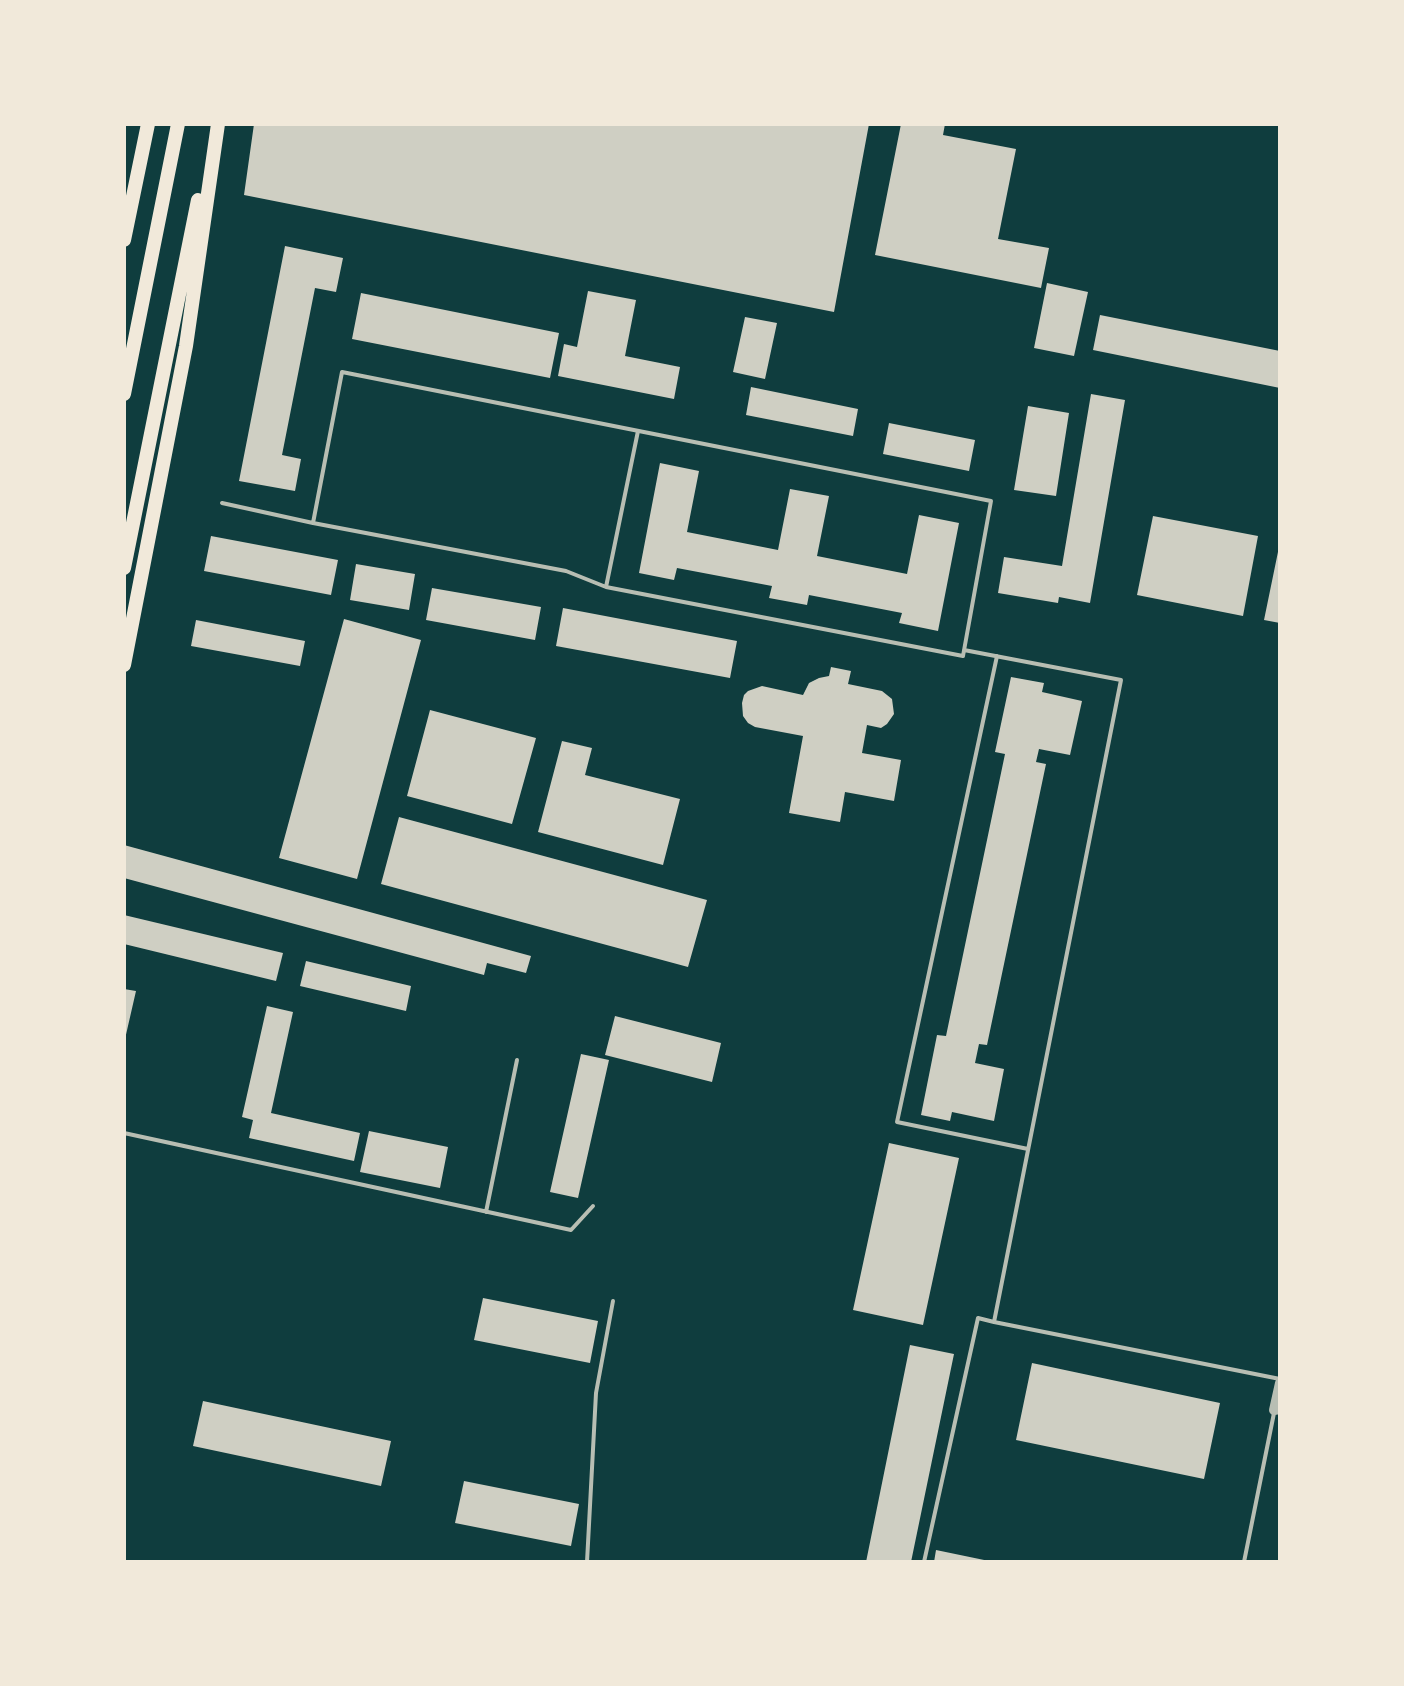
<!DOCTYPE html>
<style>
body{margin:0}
#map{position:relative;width:1404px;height:1686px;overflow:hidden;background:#0f3d3e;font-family:"Roboto Serif",serif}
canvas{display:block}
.frame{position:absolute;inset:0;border:126px solid #f1e9da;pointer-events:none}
</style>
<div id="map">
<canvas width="1404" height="1686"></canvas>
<div class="frame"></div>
</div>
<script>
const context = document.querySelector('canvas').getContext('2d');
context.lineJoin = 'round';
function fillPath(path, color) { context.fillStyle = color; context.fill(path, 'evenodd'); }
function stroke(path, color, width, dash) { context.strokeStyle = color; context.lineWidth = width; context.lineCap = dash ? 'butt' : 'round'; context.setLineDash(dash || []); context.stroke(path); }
fillPath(new Path2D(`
 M254,124h615l-35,188 -590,-117z
 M901,124h44l-2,11 73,14 -18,90 51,9 -8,40 -166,-33z
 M285,246l58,12 -7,34 -21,-4 -33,167 19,4 -6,32 -56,-10z
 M1047,283l41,9 -14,64 -40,-8z
 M588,291l48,9 -11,56 55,11 -6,32 -116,-23 6,-32 13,3z
 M361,293l198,40 -9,45 -198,-39z
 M1100,315l180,36v37l-187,-38z
 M745,317l32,6 -12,56 -32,-7z
 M751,387l107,22 -5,27 -107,-21z
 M1091,394l34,6 -35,203 -31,-6 -1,6 -60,-10 6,-36 58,9z
 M1028,406l41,7 -13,83 -42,-6z
 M889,423l86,17 -6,31 -86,-17z
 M660,463l39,8 -12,61 91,18 12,-61 39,7 -12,60 90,18 12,-59 40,8 -21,108 -39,-8 3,-10 -93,-18 -2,10 -38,-7 3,-12 -95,-18 -3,12 -35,-7z
 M1153,516l105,20 -15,80 -106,-21z
 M211,536l127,24 -7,35 -127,-24z
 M1279,547h1v76l-16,-3z
 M356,564l59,10 -6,36 -59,-10z
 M432,588l109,19 -6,33 -109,-20z
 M563,608l174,33 -7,37 -174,-32z
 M344,619l77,21 -64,239 -78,-21z
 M196,620l109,21 -5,25 -109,-20z
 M831,667l20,4 -3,13 34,7 10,8 2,15 -7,10 -6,4 -14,-3 -5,28 39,7 -7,41 -49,-9 -5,30 -51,-9 14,-77 -48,-9 -7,-4 -5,-7 -1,-13 2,-8 4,-4 14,-5 41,9 6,-12 10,-5 10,-2z
 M1011,677l33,6 -2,9 40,9 -12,54 -31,-6 -3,13 10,2 -59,281 -8,-1 -4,19 29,6 -10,52 -42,-9 -2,9 -29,-6 16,-80 9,1 59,-282 -10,-2z
 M430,710l106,28 -24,86 -105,-28z
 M562,741l30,7 -7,27 95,24 -17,66 -125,-33z
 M399,817l308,83 -19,67 -307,-83z
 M124,845l407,111 -5,17 -39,-10 -3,12 -360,-97z
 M124,915l159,38 -7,28 -152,-37z
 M306,961l105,25 -5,25 -106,-25z
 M124,989l12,2 -11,48h-1z
 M267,1006l26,6 -22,101 89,20 -6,28 -105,-23 4,-18 -11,-3z
 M615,1016l106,27 -9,39 -107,-27z
 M581,1054l28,6 -31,138 -28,-6z
 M369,1131l79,16 -8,41 -80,-16z
 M889,1143l70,15 -36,167 -70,-15z
 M483,1298l115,23 -8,42 -116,-23z
 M910,1345l44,9 -43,208h-45z
 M1032,1363l188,40 -16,76 -188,-39z
 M203,1401l188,40 -10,45 -188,-40z
 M464,1481l115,23 -8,42 -116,-23z
 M936,1550l53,11v1h-55z`), '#cfcfc3');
stroke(new Path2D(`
 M222,503l91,20 253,48 40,16 357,69 28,-155 -649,-129 -29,151
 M606,587l32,-156
 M964,650l157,30 -127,642 286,57
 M997,656l-100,466 131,27
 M124,1133l447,97 22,-24
 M486,1212l31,-152
 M587,1562l9,-169 17,-92
 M924,1562l54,-244 16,4
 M1244,1562l30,-149`), '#b8beb3', 4);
stroke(new Path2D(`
 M1280,1383l-6,27 6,-1`), '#b8beb3', 10);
stroke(new Path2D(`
 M124,240l24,-116
 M124,394l54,-270
 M124,568l74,-368
 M124,665l62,-319 32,-222`), '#f1e9da', 14);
</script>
